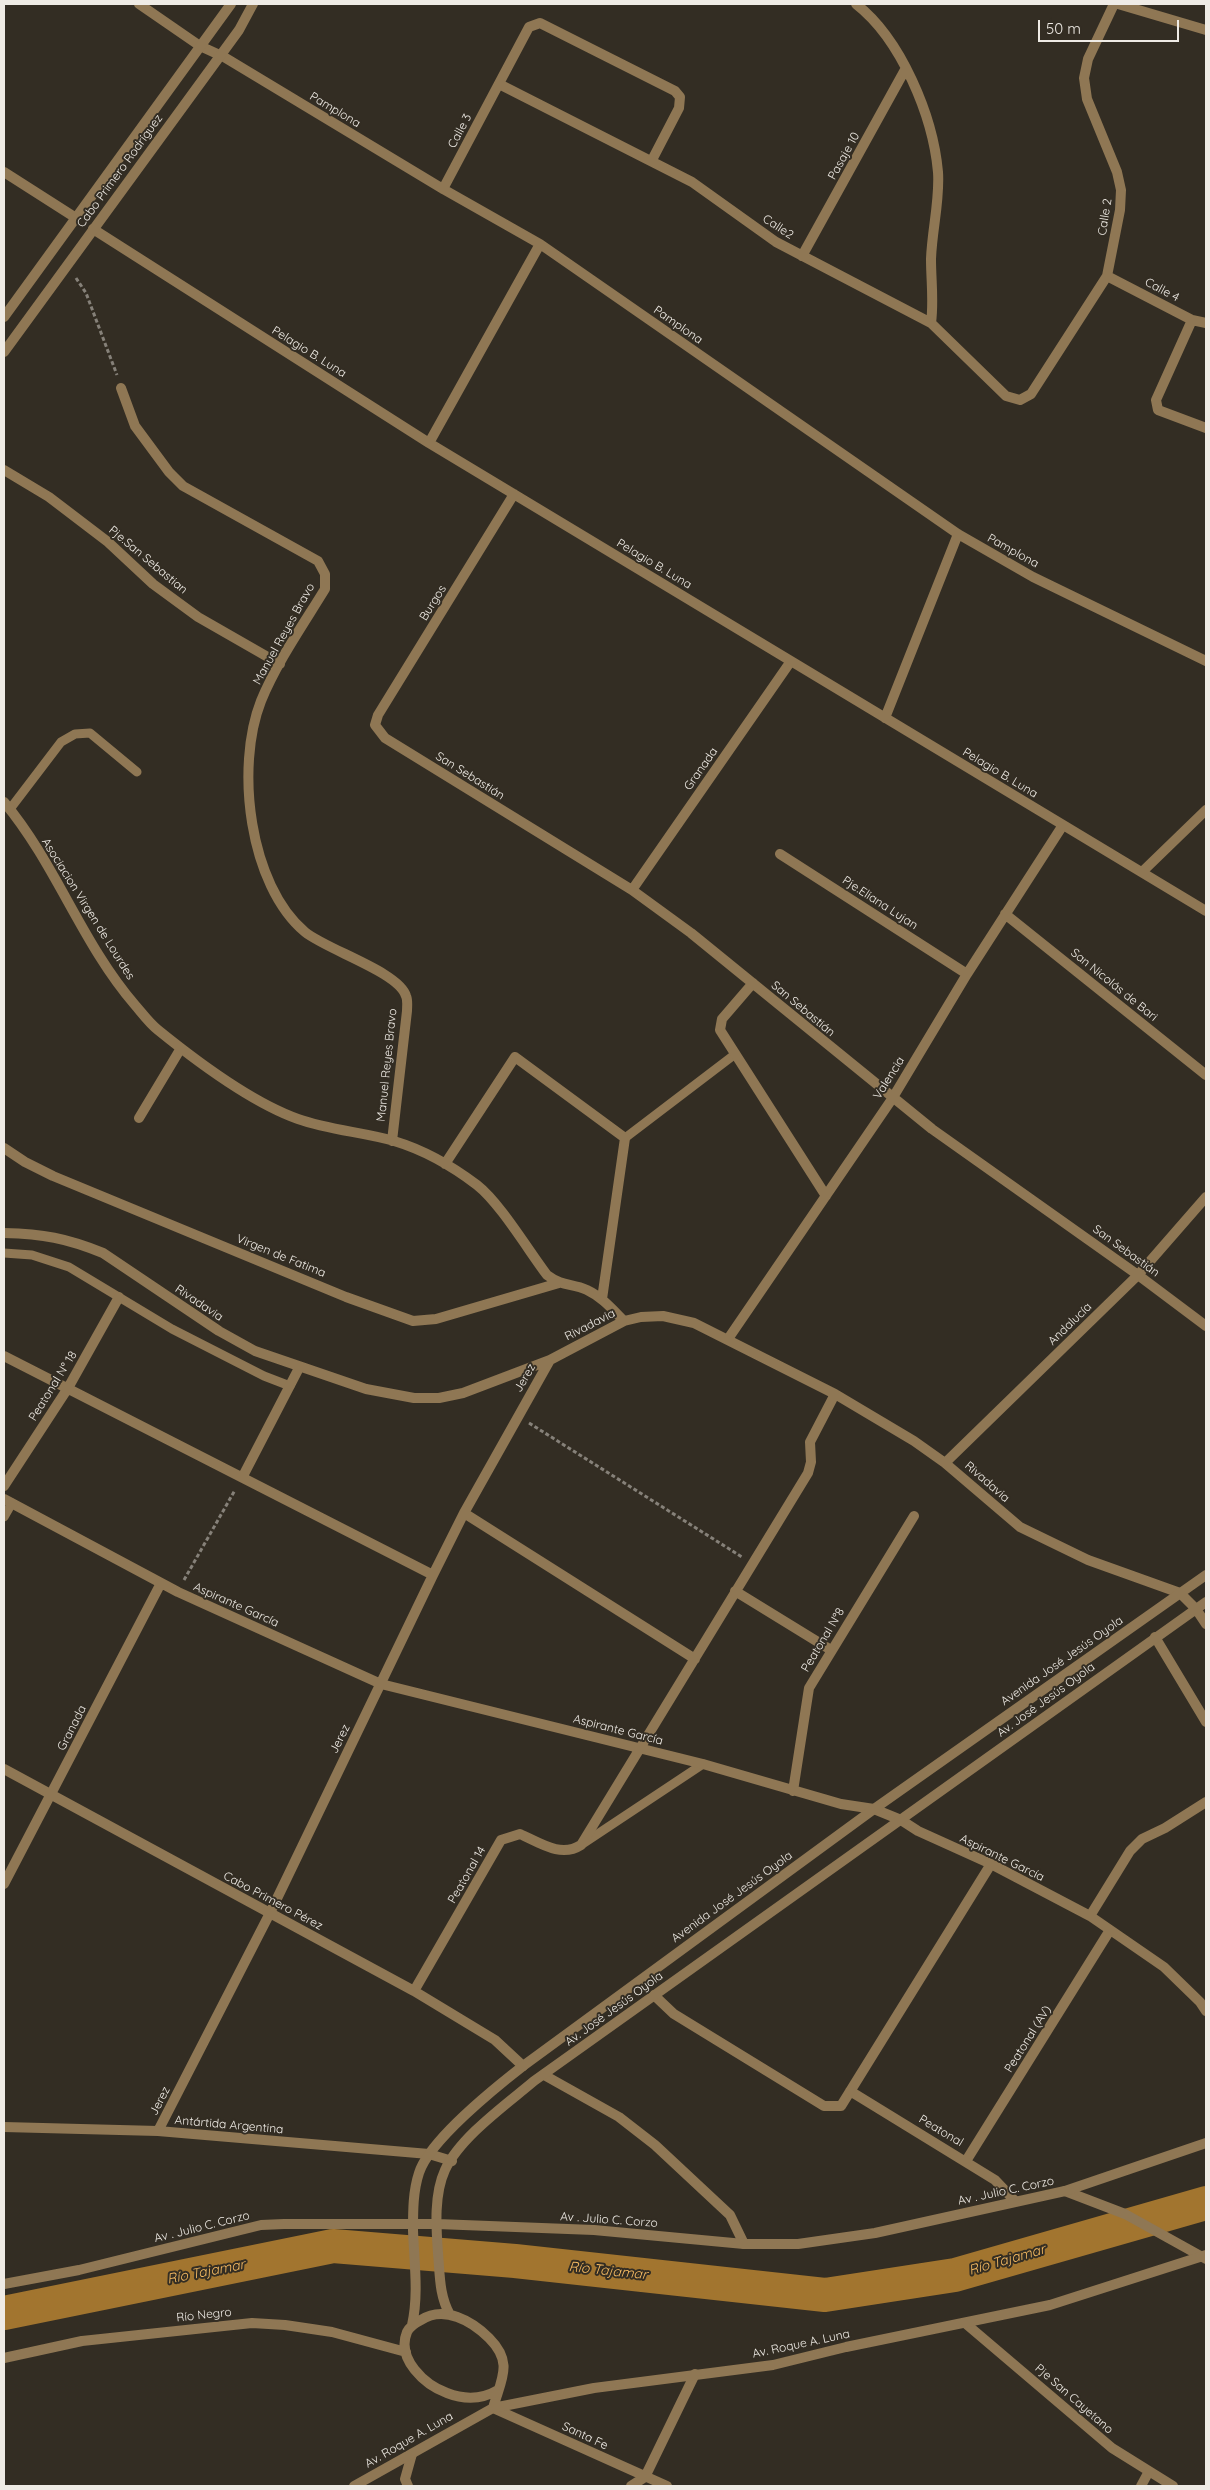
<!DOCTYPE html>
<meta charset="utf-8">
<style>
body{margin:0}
#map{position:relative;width:1210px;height:2490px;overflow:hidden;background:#332d23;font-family:Quicksand,sans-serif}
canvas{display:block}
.frame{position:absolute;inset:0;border:5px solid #efebe5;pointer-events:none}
.scale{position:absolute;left:1038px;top:20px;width:141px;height:22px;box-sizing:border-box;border:2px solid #efebe5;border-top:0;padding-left:6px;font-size:15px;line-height:18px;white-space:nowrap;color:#efebe5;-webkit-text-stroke:4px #332d23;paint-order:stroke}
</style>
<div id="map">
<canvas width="1210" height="2490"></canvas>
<div class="frame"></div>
<div class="scale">50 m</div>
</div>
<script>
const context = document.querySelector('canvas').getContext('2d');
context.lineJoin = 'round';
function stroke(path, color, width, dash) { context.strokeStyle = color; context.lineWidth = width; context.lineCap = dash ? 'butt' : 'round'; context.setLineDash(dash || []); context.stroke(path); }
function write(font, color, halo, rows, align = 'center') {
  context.font = font + ' Quicksand,sans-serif'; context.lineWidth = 4; context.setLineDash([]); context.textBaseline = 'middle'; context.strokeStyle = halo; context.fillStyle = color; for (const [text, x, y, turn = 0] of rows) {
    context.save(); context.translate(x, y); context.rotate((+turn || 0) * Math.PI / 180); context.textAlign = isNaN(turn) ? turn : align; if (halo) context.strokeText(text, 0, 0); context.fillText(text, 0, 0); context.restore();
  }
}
stroke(new Path2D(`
 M4,2313l329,-67 182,15 310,34 130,-20 251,-72`), '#a2752f', 34);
stroke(new Path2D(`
 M76,278l10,15 31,82
 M529,1423l213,134
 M184,1580l51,-90`), '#868179', 3, [4, 2.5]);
stroke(new Path2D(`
 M10,809l51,-67 14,-8 15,-1 47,39
 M625,1138l109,-83
 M4,1253l28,2 37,12 103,62 92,47 26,10
 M4,1517l8,-14
 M581,1845l122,-81`), '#8f7754', 9);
stroke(new Path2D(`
 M139,4l61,42 24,11 219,132 97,55 418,290 75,43 173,84
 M856,4c45,35 77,112 82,168 2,28 -6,58 -7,87 0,22 3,42 0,64
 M1118,4l88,26
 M499,84l193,98 84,60 155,81 75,73 14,4 11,-6 76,-118 13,-66 1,-20 -4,-18 -30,-73 -3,-21 4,-19 26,-55
 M4,172l72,46
 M443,189l86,-162 11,-4 135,68 5,6 -1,11 -27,52
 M93,229l336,214 777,468
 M802,256l104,-188
 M1107,276l85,44 14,3
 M1192,320l-36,80 2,10 48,18
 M121,388l14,38 34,46 14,14 135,75 7,13v15c-22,36 -48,73 -64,112 -26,66 -12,184 44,231 22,18 94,40 101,64 2,4 1,10 1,15l-15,130
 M429,443l111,-199
 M4,470l45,27 59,45 45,42 45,33 82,47
 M514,494l-136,221 -3,10 10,13 247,152 59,43 241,196 206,146 68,51
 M885,718l73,-184
 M4,802c52,62 78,142 131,203 7,8 14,18 23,25 37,30 95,73 140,89 31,11 64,13 96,22 30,9 58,25 83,44 23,18 51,65 70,90 16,12 24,8 40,15 15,7 26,20 37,31
 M780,854l187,120
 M1142,872l64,-62
 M632,890l159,-229
 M1005,914l201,161
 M753,983l-31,36 -2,11 106,166
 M139,1118l42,-70
 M4,1148l21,14 28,14 293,121 67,24 23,-2 123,-36
 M445,1164l70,-107 110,81 -23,161
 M4,1233c39,1 62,5 99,20l116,78 36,20 111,38 48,9h25l24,-5 87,-33 74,-39 17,-4 22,-1 31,7 141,71 79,47 31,22 75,64 68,33 92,33
 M728,1339l164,-240 75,-125 96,-149
 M4,1356l429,219
 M945,1463l193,-188 68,-78
 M243,1476l56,-108
 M4,1486l64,-98 51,-91
 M4,1499l174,93 203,92 322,80 138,40 33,5 27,11 17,11 73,33 99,52 74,51 36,35 6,9
 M464,1513l231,146
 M735,1591l96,59
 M1155,1637l51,85
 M4,1769l410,222 81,49 28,26
 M793,1791l16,-103 105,-172
 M4,1884l157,-301
 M1090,1916l40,-65 12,-12 23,-11 41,-26
 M414,1991l87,-151 19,-6c20,9 41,24 61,11l227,-372 3,-11 -1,-20 25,-48
 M654,1995l20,19 150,92h17l150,-242
 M544,2075l75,42 36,28 75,70 14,29
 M850,2091l145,89 20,21
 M4,2127l154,4 271,23 23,7
 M158,2131l112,-218 163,-338 31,-62 86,-153
 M966,2161l144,-231
 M1065,2191l60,23 81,45
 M965,2323l147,125 61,38
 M493,2408l174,78
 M408,2486l-3,-7 7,-25
 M631,2486l14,-9 50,-103
 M1141,2486l7,-13`), '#8f7754', 10);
stroke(new Path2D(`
 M4,317l227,-313
 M4,352l235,-322 14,-26
 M1180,1593l16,16 10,15
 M4,2284l75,-14 182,-45 23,-1h153l157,6 150,14h54l77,-11 190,-42 141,-48
 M450,2315c-11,-20 -10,-40 -12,-62 -2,-27 -4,-59 7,-83 15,-33 62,-66 89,-89l672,-479
 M412,2325c7,-31 2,-64 1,-95 0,-19 0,-39 6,-57 10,-32 77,-86 104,-107l351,-257 332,-234
 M4,2358l78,-17 170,-18 33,2 47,7 74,20
 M493,2408c8,-29 21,-45 -4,-70 -17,-17 -45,-33 -68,-18 -6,3 -11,6 -14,12 -11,27 18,53 40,61 18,7 34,7 51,-3
 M354,2486l139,-78 101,-20 179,-23 73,-18 204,-42 156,-50`), '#8f7754', 10);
write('12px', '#efebe5', '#332d23', [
 ["Pamplona",335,110,31],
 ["Calle 3",460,131,-62],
 ["Pasaje 10",844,156,-61],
 ["Cabo Primero Rodríguez",120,171,-54],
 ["Calle 2",1105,217,-81],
 ["Calle2",778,227,33],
 ["Calle 4",1162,290,28],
 ["Pamplona",678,325,35],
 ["Pelagio B. Luna",309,352,32],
 ["Pamplona",1013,551,29],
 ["Pje.San Sebastian",148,560,40],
 ["Pelagio B. Luna",654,564,31],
 ["Burgos",433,603,-58],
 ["Manuel Reyes Bravo",284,634,-61],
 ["Granada",701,769,-55],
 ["Pelagio B. Luna",1000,773,31],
 ["San Sebastián",470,776,32],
 ["Pje.Eliana Lujan",880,903,33],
 ["Asociacion Virgen de Lourdes",88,909,58],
 ["San Nicolás de Bari",1114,985,39],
 ["San Sebastián",803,1009,40],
 ["Manuel Reyes Bravo",387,1065,-84],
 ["Valencia",889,1078,-58],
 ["San Sebastián",1126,1251,36],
 ["Virgen de Fatima",281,1256,22],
 ["Rivadavia",199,1303,34],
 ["Andalucía",1070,1324,-44],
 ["Rivadavia",590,1325,-27],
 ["Jerez",525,1378,-60],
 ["Peatonal N° 18",53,1386,-58],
 ["Rivadavia",987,1482,41],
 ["Aspirante García",236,1605,24],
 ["Peatonal N°8",823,1640,-59],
 ["Avenida José Jesús Oyola",1062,1661,-35],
 ["Av. José Jesús Oyola",1046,1700,-36],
 ["Granada",72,1728,-63],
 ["Aspirante García",618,1730,14],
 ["Jerez",340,1739,-64],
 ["Aspirante García",1002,1858,26],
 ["Peatonal 14",467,1875,-60],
 ["Avenida José Jesús Oyola",732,1897,-36],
 ["Cabo Primero Pérez",273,1901,28],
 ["Av. José Jesús Oyola",614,2009,-36],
 ["Peatonal (AV)",1028,2039,-58],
 ["Jerez",160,2101,-63],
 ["Antártida Argentina",229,2125,5],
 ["Peatonal",941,2131,31],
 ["Av . Julio C. Corzo",1006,2191,-12],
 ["Av . Julio C. Corzo",609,2220,4],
 ["Av . Julio C. Corzo",202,2227,-14],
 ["Río Negro",204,2315,-6],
 ["Av. Roque A. Luna",801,2344,-12],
 ["Pje San Cayetano",1074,2399,41],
 ["Santa Fe",585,2436,25],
 ["Av. Roque A. Luna",409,2440,-30]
]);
write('italic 14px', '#f8bc63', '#332d23', [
 ["Río Tajamar",1007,2260,-16],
 ["Río Tajamar",608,2271,6],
 ["Río Tajamar",206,2272,-11]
]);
</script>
